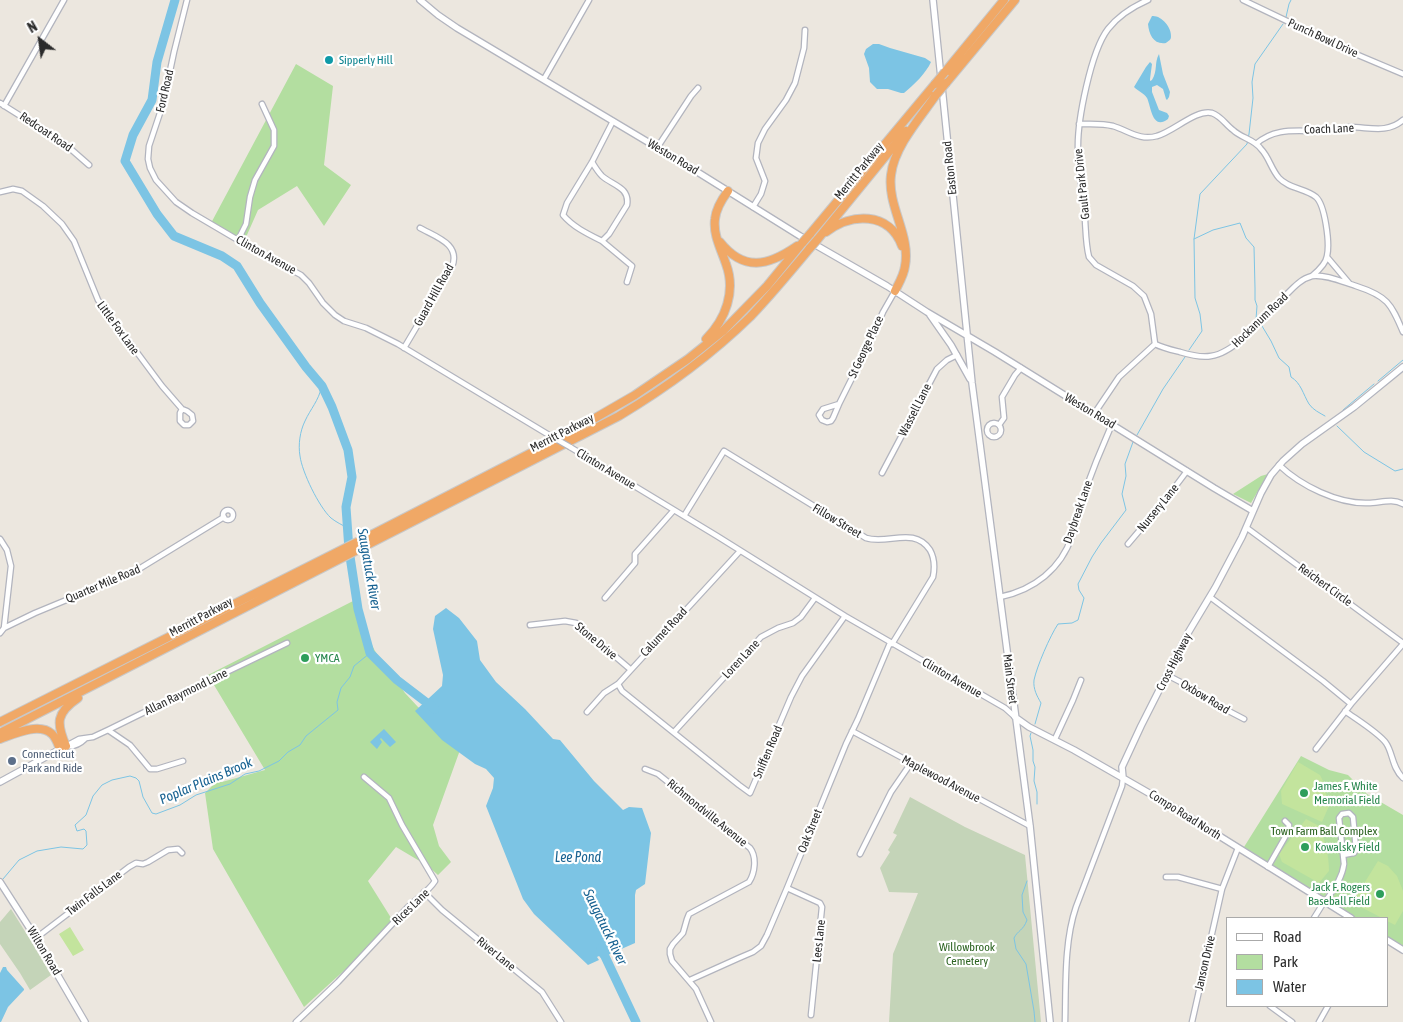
<!DOCTYPE html>
<style>
body{margin:0}
#map{position:relative;width:1403px;height:1022px;overflow:hidden;background:#ece7df;font-family:"Asap Condensed",sans-serif}
canvas{display:block}
.legend{position:absolute;left:1226px;top:917px;width:162px;height:90px;box-sizing:border-box;background:#fff;border:1px solid #aaa;margin:0;padding:6px 9px;list-style:none;font-size:15px;color:#2b2b2b}
.legend li{display:flex;align-items:center;gap:10px;height:25px}
.legend b{width:25px;border:1px solid #aaa}
.north{position:absolute;left:15px;top:15px;width:50px;height:50px;-webkit-text-stroke:4px #fff;paint-order:stroke;rotate:330deg;font-size:14px;font-weight:700;line-height:20px;text-align:center;color:#2b2b2b}
.north::after{content:'';display:block;margin:auto;width:18px;height:22px;background:#2b2b2b;clip-path:polygon(50% 0,100% 100%,50% 72%,0 100%)}
</style>
<div id="map">
<canvas width="1403" height="1022"></canvas>
<ul class="legend">
<li><b style="height:6px;background:#fff"></b>Road</li>
<li><b style="height:14px;background:#b3dea0"></b>Park</li>
<li><b style="height:14px;background:#7cc4e4"></b>Water</li>
</ul>
<div class="north">N</div>
</div>
<script>
const context = document.querySelector('canvas').getContext('2d');
context.lineJoin = 'round';
function fillPath(path, color) { context.fillStyle = color; context.fill(path, 'evenodd'); }
function stroke(path, color, width, dash) { context.strokeStyle = color; context.lineWidth = width; context.lineCap = dash ? 'butt' : 'round'; context.setLineDash(dash || []); context.stroke(path); }
function write(font, color, halo, rows, align = 'center') {
  context.font = font + ' "Asap Condensed",sans-serif'; context.lineWidth = 4.5; context.setLineDash([]); context.textBaseline = 'middle'; context.strokeStyle = halo; context.fillStyle = color; for (const [text, x, y, turn = 0] of rows) {
    context.save(); context.translate(x, y); context.rotate((+turn || 0) * Math.PI / 180); context.textAlign = isNaN(turn) ? turn : align; if (halo) context.strokeText(text, 0, 0); context.fillText(text, 0, 0); context.restore();
  }
}
fillPath(new Path2D(`
 M296,64l37,22 -9,79 27,20 -27,41 -27,-40 -39,24 -15,34 -33,-19z
 M1268,474l-17,29 -18,-9 28,-18z
 M355,600l3,18 17,33 30,42 13,14 26,20 16,23 -27,75 6,21 12,16 -13,13 -10,-9 -32,-19 -28,34 25,40 -34,36 -55,50 -91,-158 -8,-56 12,-12 5,1 43,-12 -57,-95z
 M1301,756l28,14 19,5 19,19 36,21v133l-16,-10v-20h-33l-110,-71z`), '#b3dea0');
fillPath(new Path2D(`
 M910,797l55,30 60,28 16,167h-152l4,-68 25,-61 -29,-1 -9,-24 10,-16 -2,-2 9,-15 -4,-2z
 M11,909l20,32 20,34 -21,15 -10,-17 -20,-29v-22z`), '#c4d4b8');
fillPath(new Path2D(`
 M1298,762l22,13 3,6 6,25 -7,16 -40,-18 -1,-13z
 M1306,819l13,7c6,15 10,28 10,45l-10,12 -37,-21 -3,-8z
 M1378,861l10,5 9,10 6,15v20l-8,14 -8,-4v-3h-5l-25,-13 -2,-7z
 M70,927l14,23 -11,6 -14,-22z`), '#c3e49d');
fillPath(new Path2D(`
 M1152,16c9,-1 20,11 19,21 0,3 -3,4 -5,6 -12,2 -17,-8 -18,-19z
 M873,44h6l11,4 35,10 6,4c-5,11 -17,23 -27,31h-3l-13,-4h-11l-7,-7 -1,-14 -5,-14 2,-5z
 M1159,54l4,20 7,18 -1,5 -2,3 -1,-1 -3,-10 -6,-4 -5,2v5l7,18 8,3 2,3 -1,3c-16,12 -17,-13 -21,-21 -3,-5 -9,-7 -13,-11l12,-20 4,-5 2,2 -2,15v2l2,-1c6,-10 2,-17 7,-26z
 M446,608l13,10 18,23 3,19 16,22 29,27 28,30 7,1 34,41 29,29 6,-3 13,1 9,25 -6,51 -9,6 -1,5v48l-34,15 -2,-2 -2,1 2,3 -11,5 -54,-51 -11,-15 -37,-93 7,-18 1,-10 -8,-9 -11,-5 -33,-24 -27,-29 27,-25 1,-11 -10,-46 2,-13z
 M384,729l12,13 -6,5 -9,-9 -1,1 2,3 -5,7 -7,-7z
 M3,967h3l1,3 17,19v1l-16,17 -7,15h-1v-49z`), '#7cc4e4');
stroke(new Path2D(`
 M1286,17l3,-13 2,-4
 M1194,239l19,-9 27,-7 6,15 8,9 1,41v12l2,6 -1,13
 M1262,326l9,15 8,17 10,9 2,10c10,6 12,17 18,27 4,6 11,9 16,12
 M1189,350l13,-19 -2,-17 -5,-16 -1,-59 6,-45 47,-50 2,-10 4,-36 -1,-16 3,-18 28,-40
 M1378,381l25,-21
 M322,386c-4,16 -11,22 -17,35 -5,10 -7,24 -5,35 2,16 19,51 31,62 5,4 11,7 17,10
 M1343,410l31,-26
 M1337,426l27,26 31,19 8,-2
 M1137,435l26,-46 22,-32
 M1035,724l6,-21c-4,-7 -8,-14 -7,-23 3,-14 16,-44 24,-56l14,-1 6,-3 6,-22 -5,-8 -1,-6 14,-27 9,-14 25,-33 -4,-16 4,-18 -1,-12 8,-22
 M1031,733l-1,3 3,14v11l2,6 -1,14 3,11v12
 M3,879l16,-19 18,-9 24,-4 22,2 4,-4 -1,-14 -2,-2 -7,2 -2,-6 11,-10 7,-19 9,-11 10,-5 18,-4 6,2 3,3 4,16 9,16 4,1 24,-9 16,-10 34,-11 15,-10 14,-3 20,-10 9,-9 12,-7 6,-9 32,-26 -1,-8 4,-14 9,-11 4,-11 16,-13
 M1027,881l-5,14 1,17 4,8c-4,11 -9,10 -13,18l2,11 10,15 8,47 1,11`), '#7cc4e4', 1);
stroke(new Path2D(`
 M175,0l-18,62 -5,38 -19,35 -8,26 32,53 17,22 48,20 15,10 23,37 46,64 16,19 10,21 16,43 4,27 -6,30 3,43 9,59 12,44 27,27 38,29
 M601,948l35,74`), '#7cc4e4', 9);
const street = new Path2D(`
 M187,0l-13,52 -11,52 -14,42 -1,13 2,9 6,12 20,22 16,11 68,40 41,22 8,8 14,20 12,12 9,6 22,7 32,16 151,91
 M1148,0c-16,7 -29,15 -40,29 -17,22 -31,92 -30,121 0,20 4,39 6,58 2,16 1,34 5,49l7,8 37,21 11,10 7,18 4,30
 M1243,0l115,55 45,19
 M544,79l45,-79
 M0,103l65,41 24,21
 M4,106l60,-106
 M1079,124c12,0 23,-1 34,2 16,5 27,15 44,10 16,-4 39,-27 55,-23 9,3 14,12 21,17 8,8 21,9 28,19 8,8 10,20 18,29 10,11 26,10 37,19 9,8 14,46 11,59 -1,8 -9,15 -15,20
 M1256,144c20,-18 43,-12 67,-13 9,0 18,-4 27,-4 19,0 37,7 53,-7
 M657,148l34,-52 7,-8
 M592,162c3,5 6,10 10,14 10,9 28,11 25,29l-18,29 -7,7c-14,-7 -29,-14 -39,-26l4,-12 25,-41 21,-41
 M0,192l13,-3 9,2 21,15 19,18 12,17 24,59 64,86 20,23 5,2 5,4 1,6 -4,4h-5l-4,-4v-8l2,-4
 M753,207l8,-13 4,-13 -9,-23 2,-15 7,-14 21,-29 9,-17 9,-35 1,-18
 M238,240l8,-16 4,-27 5,-17 19,-34v-16l-12,-26
 M602,241l30,25 -5,16
 M1327,257l22,26
 M404,348l48,-81c9,-23 -16,-30 -32,-39
 M839,404l-16,5 -4,6 3,5 5,2 4,-1 2,-3 6,-14 30,-60 14,-32 12,-21
 M1094,414l25,-37 36,-33c8,4 17,6 25,8 10,3 21,6 31,4 24,-3 56,-41 73,-59 8,-8 16,-18 28,-21 13,-2 31,6 44,10 31,10 35,17 47,46
 M987 430a7 7 0 1 1 14 0a7 7 0 1 1-14 0Z
 M999,425l5,-7 -2,-21 13,-22 6,-7
 M570,447l147,89 128,80 160,92 10,9
 M1279,465c22,21 59,39 89,38 12,0 24,-5 35,1
 M882,473l55,-104 10,-9 10,-5
 M223 515a5 5 0 1 1 10 0a5 5 0 1 1-10 0Z
 M684,516l40,-65 142,87c22,7 48,-12 64,12 5,9 5,17 3,27l-41,67
 M1247,528l156,115
 M0,539l7,11 4,16 -7,62 -4,5
 M1128,544l34,-40 25,-33
 M1000,597c34,-7 61,-28 72,-61 5,-12 6,-25 10,-37 9,-25 19,-50 30,-75
 M1210,597l113,84 28,23
 M605,598l30,-35v-9l39,-44
 M530,625l35,-4 11,2 54,46
 M4,628l31,-15 99,-41 90,-55
 M1167,675l29,15 23,16 25,13
 M618,684l4,7 117,94 11,8 41,-96 11,-21 43,-60
 M1345,711c11,8 34,22 41,32 7,10 6,25 17,35
 M587,712l17,-19 14,-9 122,-133
 M108,730l22,15 20,24h7l26,-8
 M852,731l178,95
 M674,732l87,-95 17,-9 15,-5 8,-6 14,-19
 M1055,739l18,-39 8,-20
 M66,746l13,-7 14,-2 15,-7 110,-54 19,-9 50,-24
 M66,746c7,1 14,-2 19,-7
 M1316,749l35,-45 52,-60
 M645,769l13,5 92,74c7,9 5,25 -1,34l-60,32 -2,5 -4,14 -10,11 -3,5v5l2,7 24,28 15,33
 M860,854l31,-62 20,-29
 M1268,867l20,-35 1,-7 -4,-4
 M1166,877h12l44,12
 M787,888l33,15 2,4 -11,108
 M424,892l18,18 100,82 19,30
 M1325,902c8,-12 17,-23 19,-38l-5,-46 3,-4 7,-1 4,4 3,32 -2,4 -11,2
 M1314,918l10,-16
 M36,938l93,-71 7,-4 7,1 5,-2 20,-12 10,-1 4,4
 M690,980l49,-22 14,-6 8,-6 6,-11 20,-47 59,-144 12,-25 32,-76
 M1270,1006l22,16
 M296,1022l42,-40 70,-75c8,-8 21,-16 27,-26l-33,-56 -13,-27 -25,-21
 M1065,1022c1,-37 -1,-80 11,-115l46,-121 1,-8
 M1192,1022l30,-133 16,-41
 M1319,1022l9,-16`);
const secondary = new Path2D(`
 M420,0l18,15 19,13 226,135 117,73 87,50 40,26 68,40 219,136 39,23
 M933,0l8,78
 M942,87l30,296 58,443 20,196
 M930,315l21,30 19,34
 M1015,717l14,10 45,23 94,54 183,114
 M1123,778l-1,-11 19,-41 47,-93 27,-45 27,-51 19,-44 10,-18 12,-14 19,-17 52,-37 49,-40
 M0,782l64,-35
 M0,882l36,56 49,84
 M1387,940l16,10`);
const highway = new Path2D(`
 M945,72l59,-72
 M946,83l69,-83
 M826,232c25,-19 63,-21 76,14
 M810,234l125,-150
 M817,240l89,-109
 M720,242c24,30 48,24 77,4
 M895,291c4,-8 9,-16 10,-25 6,-31 -18,-60 -14,-91 3,-28 29,-57 45,-80
 M706,339c20,-20 30,-48 20,-75 -5,-15 -13,-29 -11,-45 1,-10 7,-20 13,-28
 M0,722l373,-188 191,-98 71,-41 53,-36 35,-28 44,-45 36,-44
 M0,733l619,-317c47,-28 92,-61 131,-99 21,-22 41,-46 60,-69
 M0,739c14,-5 39,-17 52,-5 4,4 6,10 8,15
 M66,746c-10,-23 -10,-33 12,-48`);
stroke(street, '#b2b4be', 7);
stroke(secondary, '#b2b4be', 8);
stroke(highway, '#c8c8c8', 10);
stroke(street, '#fff', 4.5);
stroke(secondary, '#fff', 5.5);
stroke(highway, '#f0a866', 8);
const streetBridge = new Path2D(`
 M549,435l21,12`);
const highwayBridge = new Path2D(`
 M935,84l10,-12
 M936,95l10,-12
 M803,242l7,-8
 M810,248l7,-8`);
stroke(streetBridge, '#b2b4be', 7, []);
stroke(highwayBridge, '#c8c8c8', 10, []);
stroke(streetBridge, '#fff', 4.5);
stroke(highwayBridge, '#f0a866', 8);
for (const [x, y, r, color] of [
 [329,60,5,"#0f9aa8"],
 [305,658,5,"#2e9e5b"],
 [12,761,5,"#5c6f8a"],
 [1304,793,5,"#2e9e5b"],
 [1305,847,5,"#2e9e5b"],
 [1380,894,5,"#2e9e5b"]
]) { const dot = new Path2D(); dot.arc(x, y, r, 0, 2 * Math.PI); context.fillStyle = color; context.fill(dot); stroke(dot, '#fff', 2); }
write('12px', '#2b2b2b', '#fff', [
 ["Punch Bowl Drive",1323,38,25],
 ["Ford Road",165,91,-77],
 ["Coach Lane",1329,129,-2],
 ["Redcoat Road",46,132,34],
 ["Weston Road",673,157,31],
 ["Easton Road",950,168,-96],
 ["Merritt Parkway",859,171,-51],
 ["Gault Park Drive",1082,184,-96],
 ["Clinton Avenue",266,255,29],
 ["Guard Hill Road",434,295,-61],
 ["Hockanum Road",1260,320,-44],
 ["Little Fox Lane",118,328,54],
 ["St George Place",866,347,-65],
 ["Wassell Lane",915,410,-63],
 ["Weston Road",1090,411,31],
 ["Merritt Parkway",562,433,-27],
 ["Clinton Avenue",606,469,31],
 ["Nursery Lane",1158,508,-51],
 ["Daybreak Lane",1078,512,-71],
 ["Fillow Street",837,521,31],
 ["Quarter Mile Road",103,584,-23],
 ["Reichert Circle",1325,585,36],
 ["Merritt Parkway",201,617,-28],
 ["Calumet Road",664,632,-47],
 ["Stone Drive",596,641,40],
 ["Loren Lane",741,659,-47],
 ["Cross Highway",1174,662,-63],
 ["Clinton Avenue",952,678,30],
 ["Main Street",1010,679,83],
 ["Allan Raymond Lane",186,692,-26],
 ["Oxbow Road",1205,697,31],
 ["Sniffen Road",768,752,-67],
 ["Maplewood Avenue",941,779,28],
 ["Richmondville Avenue",707,813,39],
 ["Compo Road North",1185,815,32],
 ["Oak Street",810,831,-68],
 ["Twin Falls Lane",94,893,-37],
 ["Rices Lane",411,907,-44],
 ["Lees Lane",819,941,-84],
 ["Wilton Road",44,951,59],
 ["River Lane",496,954,39],
 ["Janson Drive",1205,963,-77]
]);
write('12px', '#0d838f', '#fff', [
 ["Sipperly Hill",339,60]
], 'left');
write('12px', '#27864d', '#fff', [
 ["YMCA",315,658],
 ["James F. White",1314,786],
 ["Memorial Field",1314,800],
 ["Kowalsky Field",1315,847],
 ["Jack F. Rogers",1370,887,"right"],
 ["Baseball Field",1370,901,"right"]
], 'left');
write('12px', '#4e5e75', '#fff', [
 ["Connecticut",22,754],
 ["Park and Ride",22,768]
], 'left');
write('12px', '#2c6321', '#fff', [
 ["Town Farm Ball Complex",1324,831],
 ["Willowbrook",967,947],
 ["Cemetery",967,961]
]);
write('italic 14px', '#196392', '#fff', [
 ["Saugatuck River",369,569,80],
 ["Poplar Plains Brook",206,781,-23],
 ["Lee Pond",578,858],
 ["Saugatuck River",605,927,64]
]);
</script>
